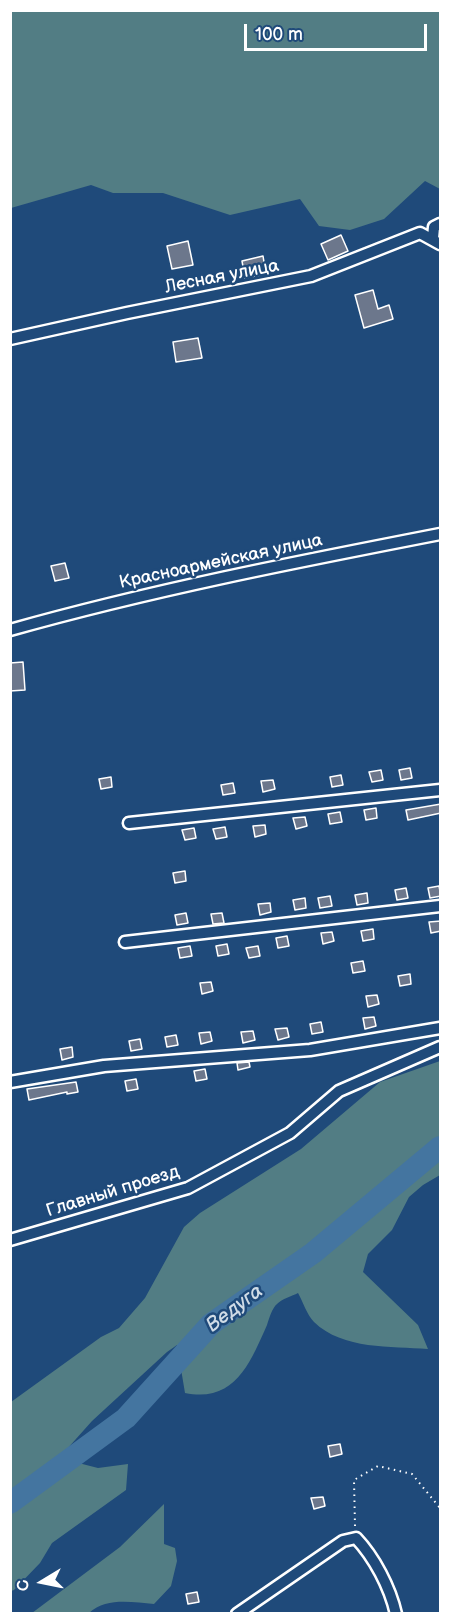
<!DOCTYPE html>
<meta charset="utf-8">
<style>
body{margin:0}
#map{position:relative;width:451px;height:1624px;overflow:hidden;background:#1f4a7a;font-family:"Balsamiq Sans",sans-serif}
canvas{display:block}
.frame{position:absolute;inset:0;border:12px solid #fff;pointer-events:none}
.north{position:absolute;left:12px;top:1552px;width:60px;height:60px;-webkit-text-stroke:4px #1f4a7a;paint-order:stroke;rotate:260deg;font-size:16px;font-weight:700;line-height:24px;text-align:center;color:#fff}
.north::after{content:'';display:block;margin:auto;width:21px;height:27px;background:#fff;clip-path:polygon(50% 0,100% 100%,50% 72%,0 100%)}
.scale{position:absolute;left:244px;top:24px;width:183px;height:27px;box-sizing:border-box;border:3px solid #fff;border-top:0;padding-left:8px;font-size:18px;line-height:21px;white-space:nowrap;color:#fff;-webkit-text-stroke:4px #1f4a7a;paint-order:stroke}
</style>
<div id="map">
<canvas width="451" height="1624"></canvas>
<div class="frame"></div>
<div class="north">С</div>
<div class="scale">100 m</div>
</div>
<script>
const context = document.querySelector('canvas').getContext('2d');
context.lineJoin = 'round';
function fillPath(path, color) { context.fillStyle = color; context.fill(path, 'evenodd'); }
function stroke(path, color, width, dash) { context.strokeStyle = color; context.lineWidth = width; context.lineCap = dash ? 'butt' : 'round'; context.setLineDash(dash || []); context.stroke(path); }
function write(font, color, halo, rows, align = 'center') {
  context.font = font + ' "Balsamiq Sans",sans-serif'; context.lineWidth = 5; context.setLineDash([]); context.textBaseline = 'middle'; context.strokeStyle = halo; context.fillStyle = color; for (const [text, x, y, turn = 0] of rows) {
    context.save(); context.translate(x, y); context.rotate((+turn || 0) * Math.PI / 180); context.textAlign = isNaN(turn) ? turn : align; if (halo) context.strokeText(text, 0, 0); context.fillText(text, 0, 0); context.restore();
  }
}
fillPath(new Path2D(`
 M11,10l429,1v178l-15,-8 -41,38 -34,11 -31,-4 -19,-27 -70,16 -67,-22h-50l-22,-8 -80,23z
 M440,1061v114l-17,10 -14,12 -17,33 -24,24 -5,18 55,53 10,24c-37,-3 -85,1 -114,-27 -7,-7 -11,-20 -16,-29 -6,3 -16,6 -21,11 -5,4 -8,15 -10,21 -17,38 -32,78 -82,68l-8,-48 -10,7 -75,69 -33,37 39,10 30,-4 -2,26 -74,53 -12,20 -26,27 -3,1v-189l90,-65 18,-9 26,-30 39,-71 16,-14 101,-64 79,-67z
 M164,1504v40l11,4 2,13 -6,25 -17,18c-22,-2 -48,-7 -65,9h-57l88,-66z`), '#527d84');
stroke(new Path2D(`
 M10,1503l116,-85 85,-94 102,-71 127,-106`), '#4475a0', 22);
const building = new Path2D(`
 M341,235l7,16 -20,9 -7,-16z
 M188,241l5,24 -21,4 -5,-23z
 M263,256l3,18 -21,4 -3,-17z
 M373,290l5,19 11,-4 4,14 -29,9 -9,-33z
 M198,338l4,20 -26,4 -3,-20z
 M65,563l4,15 -14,3 -4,-15z
 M23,662l2,28 -15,1v-28z
 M410,768l2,10 -11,2 -2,-10z
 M381,770l2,10 -11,2 -3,-10z
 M341,775l2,10 -11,2 -2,-10z
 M111,777l1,10 -11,2 -2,-10z
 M273,780l2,9 -12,3 -2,-11z
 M233,783l2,10 -12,2 -2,-10z
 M441,804v9l-33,7 -2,-10z
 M376,808l1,10 -11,2 -2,-10z
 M340,812l2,10 -12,2 -2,-10z
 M305,817l2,9 -11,3 -3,-11z
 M265,825l1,9 -11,3 -2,-11z
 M225,827l2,10 -11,2 -3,-10z
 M194,828l2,10 -11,2 -3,-10z
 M185,871l1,10 -11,2 -2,-10z
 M439,886l2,10 -11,2 -2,-10z
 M406,888l2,10 -11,2 -2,-10z
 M367,893l1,10 -11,2 -2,-10z
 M330,896l2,10 -12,2 -2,-10z
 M305,898l1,10 -11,2 -2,-10z
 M270,903l1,9 -11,3 -2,-11z
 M186,913l2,10 -11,2 -2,-10z
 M222,913l2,10 -11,1 -2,-10z
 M441,921v10l-10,2 -2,-11z
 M373,929l1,10 -11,2 -2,-10z
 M332,932l2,9 -11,3 -2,-11z
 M287,936l2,10 -11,2 -2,-10z
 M227,944l2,10 -11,2 -2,-10z
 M190,946l2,10 -12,2 -2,-10z
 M258,946l2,10 -11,2 -3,-10z
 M363,961l2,10 -12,2 -2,-10z
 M410,974l1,10 -11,2 -2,-10z
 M211,982l2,9 -11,3 -2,-11z
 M377,995l2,9 -11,3 -2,-11z
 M374,1017l2,9 -11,3 -2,-11z
 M321,1022l2,10 -11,2 -2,-10z
 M287,1028l2,9 -11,3 -3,-11z
 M253,1031l2,9 -12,3 -2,-11z
 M210,1032l2,9 -11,3 -2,-11z
 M176,1035l2,10 -11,2 -2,-10z
 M140,1039l2,10 -11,2 -2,-10z
 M72,1047l1,10 -11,3 -2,-11z
 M249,1062l1,5 -12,3 -1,-7z
 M205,1069l2,10 -11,2 -2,-10z
 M136,1079l2,10 -11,2 -2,-10z
 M76,1082l2,10 -11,2v-2l-38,8 -2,-11z
 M340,1444l2,10 -12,3 -2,-11z
 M323,1497l2,9 -11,3 -3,-11z
 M197,1592l2,10 -11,2 -2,-10z`);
fillPath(building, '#6c778c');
stroke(building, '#fff', 1.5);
const minor = new Path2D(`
 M433,238l1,-11 6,-3
 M10,339l117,-26 184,-37 109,-43 20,11
 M10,630c142,-40 286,-68 430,-96
 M129,823l311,-33
 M125,942l315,-36
 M10,1082l94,-16 206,-16 130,-22
 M10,1240l178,-52 102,-55 49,-42 101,-44
 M237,1614l106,-73 13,-3c18,19 34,49 40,76`);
stroke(minor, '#fff', 15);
stroke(new Path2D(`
 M355,1526l-1,-46 24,-14 34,8 28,34`), '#fff', 2, [1.5, 4.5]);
stroke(minor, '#1f4a7a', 10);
write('18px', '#fff', '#1f4a7a', [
 ["Лесная улица",222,277,-11],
 ["Красноармейская улица",221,562,-12],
 ["Главный проезд",113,1192,-17]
]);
write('italic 20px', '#d0dce7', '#1f4a7a', [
 ["Ведуга",235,1309,-37]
]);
</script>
